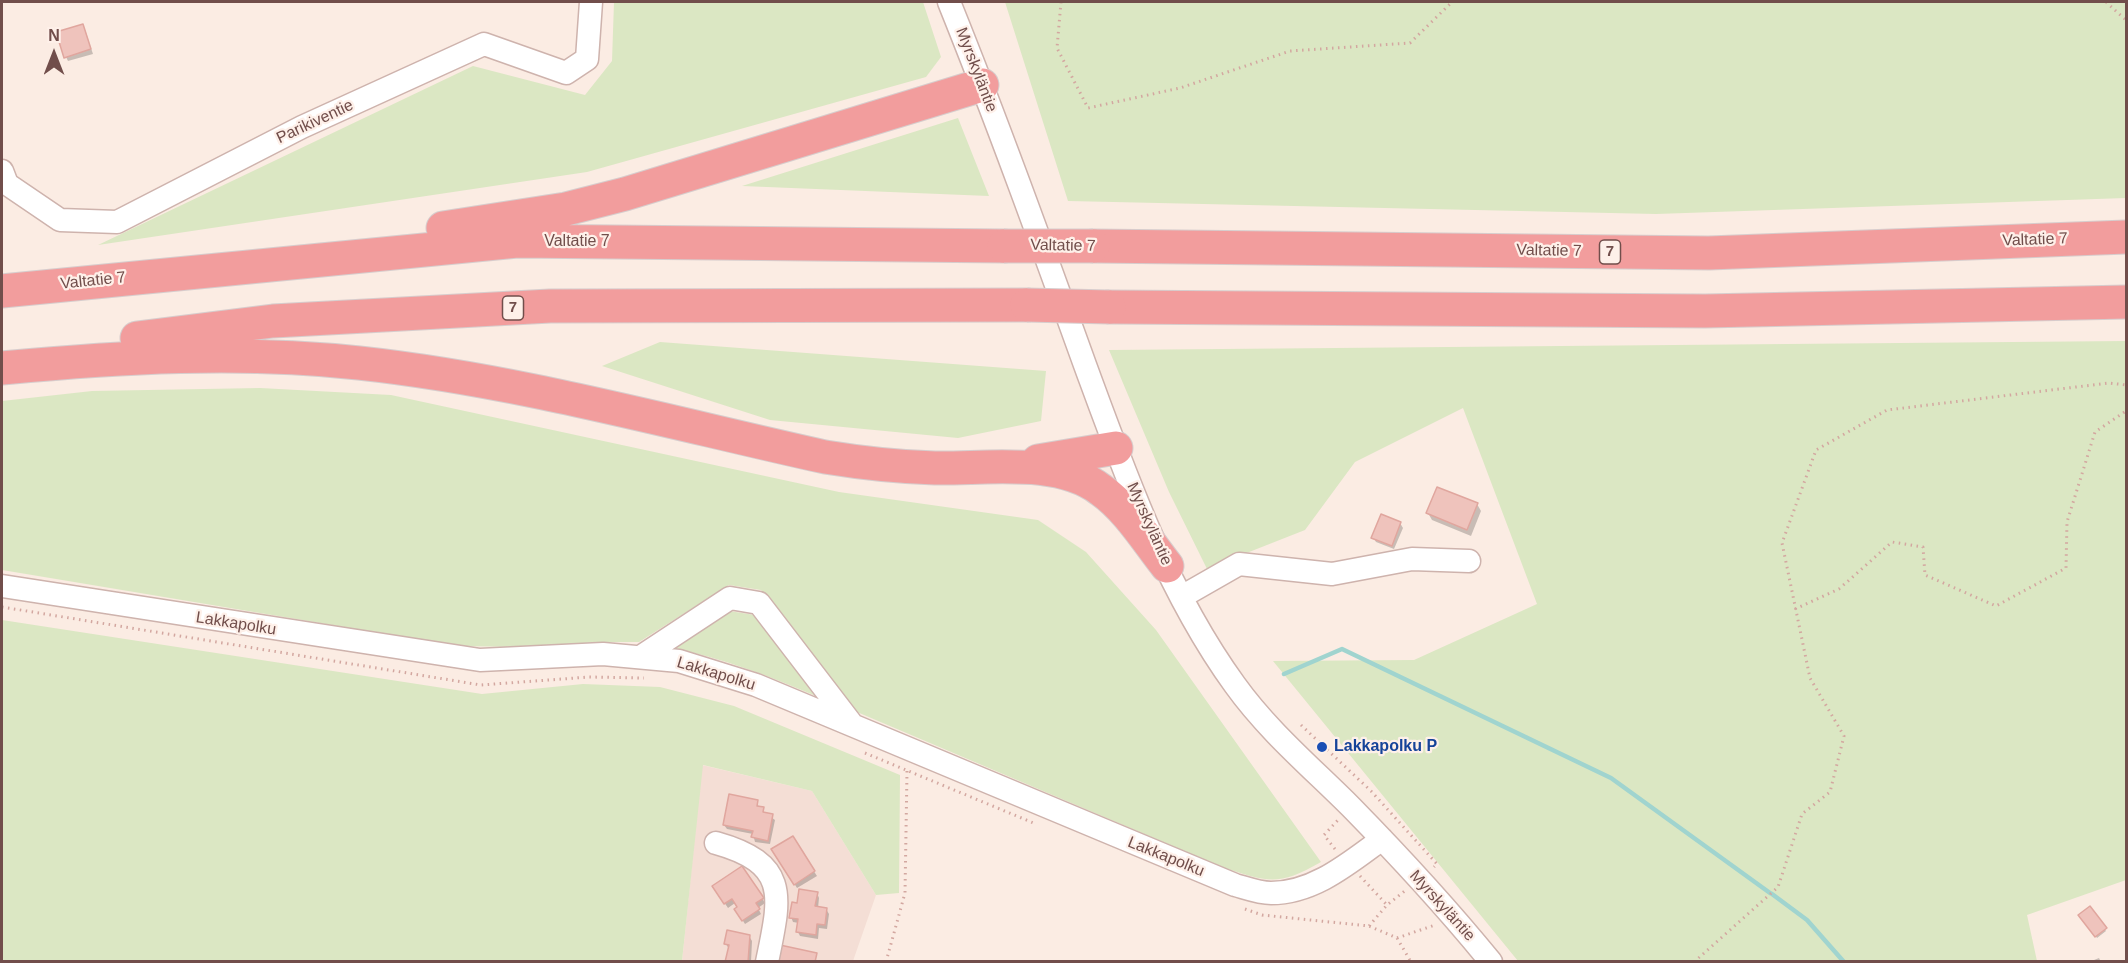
<!DOCTYPE html>
<meta charset="utf-8">
<style>
body{margin:0}
#map{position:relative;width:2128px;height:963px;overflow:hidden;background:#fbece3;font-family:Arial,sans-serif}
canvas{display:block}
.frame{position:absolute;inset:0;border:3px solid #714e4b;pointer-events:none}
.north{position:absolute;left:24px;top:24px;width:60px;height:60px;-webkit-text-stroke:4px #fef0e9;paint-order:stroke;rotate:0deg;font-size:16px;font-weight:700;line-height:24px;text-align:center;color:#714e4b}
.north::after{content:'';display:block;margin:auto;width:21px;height:27px;background:#714e4b;clip-path:polygon(50% 0,100% 100%,50% 72%,0 100%)}
</style>
<div id="map">
<canvas width="2128" height="963"></canvas>
<div class="frame"></div>
<div class="north">N</div>
</div>
<script>
const context = document.querySelector('canvas').getContext('2d');
context.lineJoin = 'round';
function fillPath(path, color) { context.fillStyle = color; context.fill(path, 'evenodd'); }
function stroke(path, color, width, dash) { context.strokeStyle = color; context.lineWidth = width; context.lineCap = dash ? 'butt' : 'round'; context.setLineDash(dash || []); context.stroke(path); }
function write(font, color, halo, rows, align = 'center') {
  context.font = font + ' Arial,sans-serif'; context.lineWidth = 4.5; context.setLineDash([]); context.textBaseline = 'middle'; context.strokeStyle = halo; context.fillStyle = color; for (const [text, x, y, turn = 0] of rows) {
    context.save(); context.translate(x, y); context.rotate((+turn || 0) * Math.PI / 180); context.textAlign = isNaN(turn) ? turn : align; if (halo) context.strokeText(text, 0, 0); context.fillText(text, 0, 0); context.restore();
  }
}
fillPath(new Path2D(`
 M702,765l110,26 64,104 -23,66 -171,1z`), '#f4ded5');
fillPath(new Path2D(`
 M614,2h309l18,55 -15,20 -339,95 -489,73 375,-179 112,29 27,-34z
 M1005,2h1121v196l-470,16 -588,-13z
 M958,118l31,78 -247,-10z
 M2126,341v539l-99,35 10,46h-519l-245,-300 141,-1 123,-56 -74,-196 -108,54 -50,68 -66,26 -30,17 -40,-81 -60,-142z
 M660,342l386,29 -5,50 -83,17 -188,-18 -168,-54z
 M260,388l131,7 448,97 199,28 48,32 70,78 165,232c-43,25 -54,20 -99,5l-365,-155 -96,-122 -32,-5 -90,57h-37l-81,5 -63,-1 -456,-76v-169l90,-10z
 M729,611l26,4 68,84c-51,-22 -100,-41 -154,-52z
 M2,620l480,74 101,-10 77,3 74,19 166,69 -1,118 -23,2 -64,-104 -109,-26 -21,196h-680z`), '#dbe7c3');
fillPath(new Path2D(`
 M85,30l8,24 -25,7 -2,-4z
 M1477,504l4,7 -10,25 -39,-16 -4,-7z
 M1400,523l3,5 -9,21 -18,-7 -3,-5z
 M757,801l2,7 16,12 -5,24 -15,-2 -2,-8 -26,-5 -3,-4z
 M792,838l25,38 -20,12 -24,-38z
 M742,868l23,35 -7,5 3,6 -16,10 -9,-14 3,-2 -4,-5 -7,5 -14,-21z
 M817,893l2,5 -1,10 8,1 3,5 -2,15 -8,-1 -1,11 -18,-3 -2,-4 1,-9 -6,-1 -2,-5 7,-12z
 M2090,908l16,23 -9,7 -17,-23z
 M749,936l3,5 -1,21h-25l3,-13 -3,-5z
 M2099,958l2,4h-12z`), '#0003');
stroke(new Path2D(`
 M1284,674l58,-25 269,129 159,115
 M1772,894l35,26 37,42`), '#a0d4cf', 4.5);
const building = new Path2D(`
 M83,24l8,25 -27,9 -8,-26z
 M1437,487l41,16 -11,27 -41,-17z
 M1381,514l20,8 -9,24 -21,-8z
 M729,794l29,6 -1,6 7,1 -1,5 10,2 -5,27 -17,-4 2,-6 -30,-6z
 M793,836l22,35 -21,14 -23,-36z
 M742,866l22,32 -8,5 4,6 -18,12 -8,-12 3,-2 -5,-8 -8,5 -12,-18z
 M799,889l19,3 -3,14 12,2 -2,17 -8,-1 -1,11 -20,-3 2,-13 -9,-1 3,-16 5,1z
 M2090,906l17,22 -12,9 -17,-22z
 M727,930l23,5 -2,27h-23l4,-17 -5,-1z
 M780,945l37,8 -2,9h-38z`);
fillPath(building, '#efc3bc');
stroke(building, '#e0a69e', 1.5);
const minor = new Path2D(`
 M949,2c48,119 92,241 136,363 40,109 81,225 150,320 33,46 77,83 116,122 49,50 96,101 140,155
 M2,171l5,13 53,36 57,2 185,-95 182,-83 82,29 21,-14 4,-57
 M2,586l478,74 123,-6 76,7 77,24 479,200c11,3 24,8 36,8 43,0 78,-30 111,-54
 M1183,596l56,-32 93,10 80,-15 57,2
 M642,656l88,-58 29,5 92,120
 M716,843c75,21 64,55 51,119`);
const highway = new Path2D(`
 M443,228l123,-19 59,-15 357,-109
 M1093,246l616,7 417,-16
 M2,291l515,-50 487,5
 M1109,307l596,4 421,-9
 M137,338l136,-17 277,-15 477,-1
 M2,368c118,-11 238,-18 357,-5 158,17 312,60 466,94 37,6 73,10 110,11 51,1 123,-11 166,22 27,19 46,51 66,76
 M1038,461l78,-13`);
stroke(minor, '#ceb3ad', 25);
stroke(highway, '#d7cdcd', 35);
stroke(new Path2D(`
 M1061,2l-4,46 31,60 92,-20 110,-37 120,-8 42,-41
 M2106,2l20,18
 M2,607l479,78 108,-8 55,1
 M1795,609l44,-20 53,-47 31,5 2,28 71,31 70,-38 1,-46 28,-90 31,-21
 M1301,725l70,66 66,73 -3,3
 M865,753l171,71
 M1335,849l-11,-14 14,-15
 M1360,876l26,28
 M1245,909l17,6 107,11 28,12 14,24
 M1369,926l18,-21 19,-15
 M1397,938l38,-13
 M886,962l19,-69 2,-122
 M1694,962l84,-75 24,-73 28,-22 14,-56 -34,-58 -28,-135 34,-93 71,-40 222,-27 17,2`), '#d3a7a0', 3, [1.5, 4.5]);
stroke(minor, '#fff', 22);
stroke(highway, '#f29d9d', 33);
const highwayBridge = new Path2D(`
 M1004,246h89
 M1027,305l82,2`);
stroke(highwayBridge, '#d7cdcd', 35, []);
stroke(highwayBridge, '#f29d9d', 33);
for (const [x, y, r, color] of [
 [1322,747,6,"#1a4fb4"]
]) { const dot = new Path2D(); dot.arc(x, y, r, 0, 2 * Math.PI); context.fillStyle = color; context.fill(dot); stroke(dot, '#fef0e9', 2); }
for (const [x, y, w] of [
 [1610,252,21],
 [513,308,21]
]) { const box = new Path2D(); box.roundRect(x - w / 2, y - 12, w, 24, 4.5); context.fillStyle = '#fef0e9'; context.fill(box); stroke(box, '#714e4b', 1.5); }
write('bold 15px', '#714e4b', null, [
 ["7",1610,252],
 ["7",513,308]
]);
write('16px', '#714e4b', '#fef0e9', [
 ["Myrskyläntie",976,70,69],
 ["Parikiventie",315,122,-25],
 ["Valtatie 7",2035,240,-2],
 ["Valtatie 7",577,242],
 ["Valtatie 7",1063,246,1],
 ["Valtatie 7",1549,251,1],
 ["Valtatie 7",93,281,-6],
 ["Myrskyläntie",1149,524,66],
 ["Lakkapolku",236,624,9],
 ["Lakkapolku",716,674,17],
 ["Lakkapolku",1166,857,22],
 ["Myrskyläntie",1442,906,48]
]);
write('bold 16px', '#164399', '#fef0e9', [
 ["Lakkapolku P",1334,747]
], 'left');
</script>
